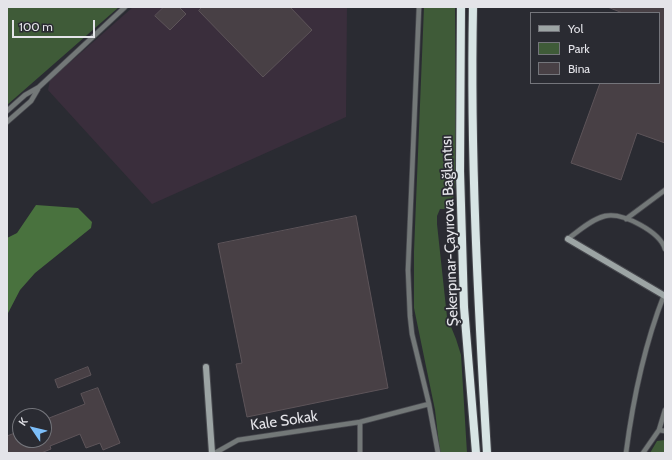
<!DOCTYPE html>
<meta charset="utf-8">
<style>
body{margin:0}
#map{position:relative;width:672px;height:460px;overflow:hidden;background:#2a2b32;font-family:Cabin,sans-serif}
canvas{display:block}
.frame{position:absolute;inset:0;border:8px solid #e4e4e9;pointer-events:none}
.legend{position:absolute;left:530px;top:12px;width:130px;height:72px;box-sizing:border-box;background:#2a2b32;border:1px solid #74757b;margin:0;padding:5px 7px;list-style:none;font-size:12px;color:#e4e4e9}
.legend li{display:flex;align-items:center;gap:8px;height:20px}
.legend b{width:20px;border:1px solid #74757b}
.north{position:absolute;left:12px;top:408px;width:40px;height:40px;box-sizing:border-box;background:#2a2b32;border:1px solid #74757b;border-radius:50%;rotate:305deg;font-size:11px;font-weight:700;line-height:16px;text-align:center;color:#e4e4e9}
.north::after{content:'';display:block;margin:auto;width:14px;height:18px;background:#7cbef9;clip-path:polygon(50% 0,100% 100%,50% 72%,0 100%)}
.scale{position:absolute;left:12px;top:20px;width:83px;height:18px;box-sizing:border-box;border:2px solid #e4e4e9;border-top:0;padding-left:5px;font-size:12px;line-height:14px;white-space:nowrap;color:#e4e4e9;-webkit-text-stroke:3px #2a2b32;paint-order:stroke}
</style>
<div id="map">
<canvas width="672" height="460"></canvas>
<div class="frame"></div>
<ul class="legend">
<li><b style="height:5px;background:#9ca4a4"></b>Yol</li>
<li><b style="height:11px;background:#3f5b38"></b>Park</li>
<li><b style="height:11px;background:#484045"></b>Bina</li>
</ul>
<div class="north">K</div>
<div class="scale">100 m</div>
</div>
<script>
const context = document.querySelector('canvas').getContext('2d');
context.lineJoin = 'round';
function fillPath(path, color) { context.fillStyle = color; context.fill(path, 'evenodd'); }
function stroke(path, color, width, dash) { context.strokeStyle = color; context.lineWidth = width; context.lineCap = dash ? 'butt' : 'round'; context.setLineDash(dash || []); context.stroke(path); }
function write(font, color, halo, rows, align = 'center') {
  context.font = font + ' Cabin,sans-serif'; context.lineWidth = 3.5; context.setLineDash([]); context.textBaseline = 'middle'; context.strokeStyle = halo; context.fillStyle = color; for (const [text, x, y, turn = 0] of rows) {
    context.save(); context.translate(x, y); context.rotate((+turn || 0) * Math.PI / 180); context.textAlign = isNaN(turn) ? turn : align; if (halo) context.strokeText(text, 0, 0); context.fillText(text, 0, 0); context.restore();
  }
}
fillPath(new Path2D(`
 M133,7h214l-1,110 -194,87 -104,-114 2,-10z`), '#3a2e3c');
fillPath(new Path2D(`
 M7,7h112l-112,98z
 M424,7h31l1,166 -4,36h-12l-3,7v8l10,93 9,22 5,16 6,98h-27l-5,-43 -21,-102v-57z
 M665,440v13h-15l7,-12z`), '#3f5b38');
fillPath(new Path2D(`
 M36,205l42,3 14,14 -1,6 -56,45 -15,17 -13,25v-77l10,-5z`), '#49723e');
const building = new Path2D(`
 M164,7h15l7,7 -16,16 -15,-14z
 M202,7h88l22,23 -49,47 -64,-66z
 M608,7h57v136l-28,-10 -16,47 -50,-17 29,-80h59v-70h-36z
 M356,216l32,172 -141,29 -11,-53 6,-1 -24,-119z
 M88,367l3,8 -33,13 -3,-8z
 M98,388l22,55 -17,7 -3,-7 -14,5 -6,-14 -30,12 1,3 -10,4h-34v-17l13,-5v9h24v-20l41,-16 -4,-10z`);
fillPath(building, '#484045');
stroke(building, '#5d5459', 1);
const street = new Path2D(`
 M419,7l-11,263 2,46 2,18 17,70 9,49
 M7,111l18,-16 14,-8 86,-80
 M7,122l24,-21 7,-12
 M626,219l39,-29
 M568,239c10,-8 24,-20 37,-23 18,-4 55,16 60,33
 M360,422v31
 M659,430l6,1
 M215,453l23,-13 122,-18 69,-18
 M626,453c7,-54 18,-107 38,-158
 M643,453l16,-23 6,-20`);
const secondary = new Path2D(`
 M568,239l97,57
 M206,367l6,86`);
const highway = new Path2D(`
 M461,7l-1,164 4,136 12,146
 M473,7c-3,149 5,297 14,446`);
stroke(street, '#48494f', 6);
stroke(secondary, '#48494f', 8);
stroke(highway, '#48494f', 10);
stroke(street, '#737878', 4.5);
stroke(secondary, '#9ca4a4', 6);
stroke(highway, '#d7e4e4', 8);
write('15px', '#e4e4e9', '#2a2b32', [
 ["Şekerpınar-Çayırova Bağlantısı",450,231,-92],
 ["Kale Sokak",284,421,-8]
]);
</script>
